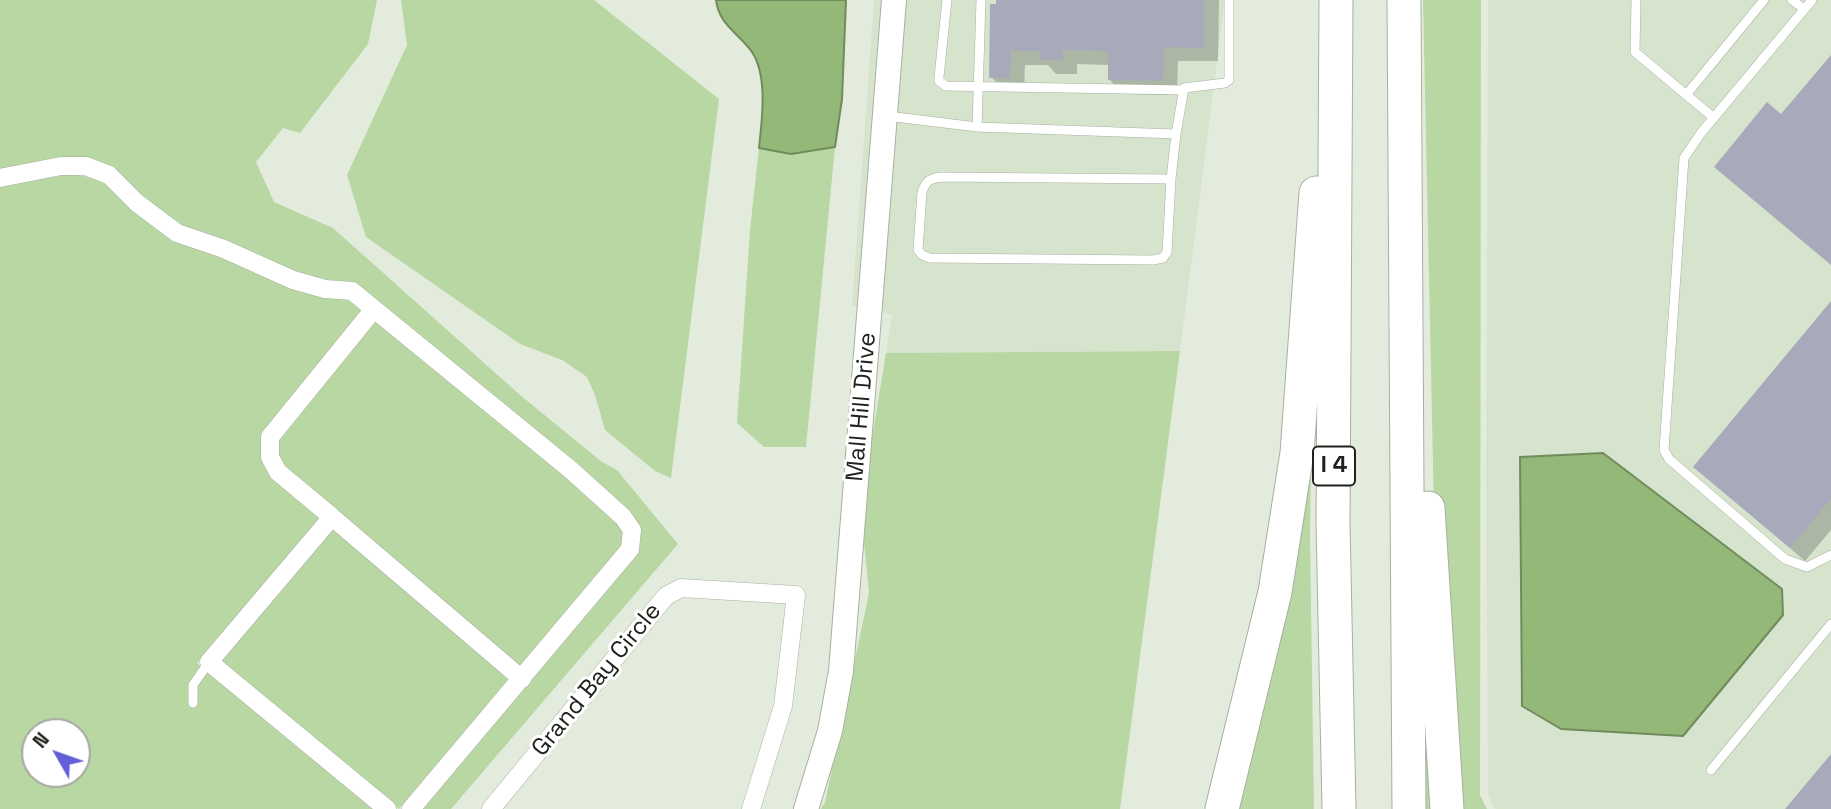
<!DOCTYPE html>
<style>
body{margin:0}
#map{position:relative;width:1831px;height:809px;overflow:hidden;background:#e3ecdc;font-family:"Space Grotesk",sans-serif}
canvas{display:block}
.north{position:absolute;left:21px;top:718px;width:70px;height:70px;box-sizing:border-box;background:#fff;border:2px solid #a6a7a5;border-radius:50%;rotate:310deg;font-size:19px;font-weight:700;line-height:28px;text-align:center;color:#20231d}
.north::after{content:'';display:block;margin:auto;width:24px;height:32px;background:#635fd8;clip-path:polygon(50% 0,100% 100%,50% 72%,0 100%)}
</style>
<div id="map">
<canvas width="1831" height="809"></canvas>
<div class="north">N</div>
</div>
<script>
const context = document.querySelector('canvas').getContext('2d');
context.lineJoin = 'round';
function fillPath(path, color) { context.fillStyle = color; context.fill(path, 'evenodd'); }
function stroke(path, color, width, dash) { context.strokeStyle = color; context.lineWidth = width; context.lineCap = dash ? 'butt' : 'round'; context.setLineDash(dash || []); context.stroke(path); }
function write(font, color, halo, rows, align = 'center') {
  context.font = font + ' "Space Grotesk",sans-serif'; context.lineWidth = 6; context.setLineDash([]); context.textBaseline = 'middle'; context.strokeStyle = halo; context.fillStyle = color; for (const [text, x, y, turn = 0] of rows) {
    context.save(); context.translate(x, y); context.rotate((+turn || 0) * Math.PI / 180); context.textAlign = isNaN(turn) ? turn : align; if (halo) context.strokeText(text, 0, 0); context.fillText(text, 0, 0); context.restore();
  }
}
fillPath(new Path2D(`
 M874,0h11l-24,307 -9,-2z
 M903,0h322l-45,351 -294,2 6,-38 -14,-4z
 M1488,0h343v809h-335l-5,-6 -3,-9 -2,-318z`), '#d6e4cd');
fillPath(new Path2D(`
 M0,0h377l-9,44 -68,89 -17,-5 -27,34 18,40 59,26 187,167 82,67 15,8 61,74 -227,265h-29l215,-254 3,-24 -315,-250 -30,-8 -115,-47 -37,-29 -28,-27 -115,-1z
 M401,0h193l125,99 -48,379 -16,-7 -50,-41 -10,-35 -8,-18 -25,-17 -42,-16 -154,-107 -19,-62 60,-130z
 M1423,0h58l-1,795 7,14h-32l-21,-298z
 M835,147l-29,300h-42l-27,-24 13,-193 9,-82 32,6z
 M62,175c39,-1 44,9 71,34l216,90 13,10 -100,127 58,82 -123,145 177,146h-374v-623zM35,732h42v42h-42z
 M376,320l190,156 51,46 6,9 -1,14 -102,122 -235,-200 -7,-11 1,-15z
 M1180,351l-60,458h-299l4,-7 44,-209 -5,-50 2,-68 20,-122z
 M1311,459l-1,78 4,272h-89z
 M333,529l177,150 -111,130 -178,-147z
 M1425,722l15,87h-16z`), '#b8d7a2');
const water = new Path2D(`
 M716,0h130l-4,99 -7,48 -44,7 -32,-6c3,-28 10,-77 -10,-100 -14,-17 -30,-25 -33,-48z
 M1603,453l179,136 1,26 -100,121 -122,-7 -39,-23 -2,-249z`);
fillPath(water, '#94b878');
stroke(water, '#718b5d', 2);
fillPath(new Path2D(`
 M997,0h222l-1,61h-40l-1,34 -53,-1 -14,-14v-15l-33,-1v10h-21l-8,-9h-23l-1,27 -18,-1 -15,-14z
 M1831,304v226l-26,31 -110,-94z`), '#0003');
fillPath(new Path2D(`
 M996,0h208v48l-40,-1 -1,34 -55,-1v-29l-45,-1v10h-23v-9h-29l-1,27h-21l1,-74h6z
 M1831,55v210l-117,-98 53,-65 14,12z
 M1831,301v197l-41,50 -97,-81z
 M1831,754v55h-46z`), '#a8aabb');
const lane = new Path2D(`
 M947,0l-8,77v4l7,5 237,4
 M1636,0l-1,52 79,66
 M1792,0l12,9
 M1812,0l-111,133 -17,25 -20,292 5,9 116,100 22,8 24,-12
 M1686,95l78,-95
 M887,116l90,11 4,-127
 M977,127l199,7 8,-46 41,-5 4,-3v-80
 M1171,179l-231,-2c-11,2 -14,4 -18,15l-4,58 4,5 8,3 223,2 10,-2 4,-6 4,-73 5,-45
 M193,703v-18l16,-23
 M1711,770l120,-146`);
const street = new Path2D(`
 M0,178l61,-12h25l23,9 28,28 40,30 47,16 69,31 32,9 27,2 22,18
 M332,517l190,162
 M387,809l-178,-147 123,-145 -54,-45 -8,-15v-20l104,-128 197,161 52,47 9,13 -2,19 -219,260
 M491,809l175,-213 15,-8 115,7 -13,111 -32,103`);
const secondary = new Path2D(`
 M806,809l24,-78 11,-60 53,-671`);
const highway = new Path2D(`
 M1336,0l-3,523 6,286
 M1404,0l5,809
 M1428,508l19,301
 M1222,809l53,-217 22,-139 19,-260`);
stroke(lane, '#a7b0a0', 10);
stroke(street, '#a7b0a0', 19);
stroke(secondary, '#a7b0a0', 26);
stroke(highway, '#a7b0a0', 35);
stroke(lane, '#fff', 9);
stroke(street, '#fff', 18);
stroke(secondary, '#fff', 24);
stroke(highway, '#fff', 33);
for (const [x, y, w] of [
 [1334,466,42]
]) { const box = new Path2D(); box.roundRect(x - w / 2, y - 19.5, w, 39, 5); context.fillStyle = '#fff'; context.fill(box); stroke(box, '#20231d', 2); }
write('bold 23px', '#20231d', null, [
 ["I 4",1334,466]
]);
write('24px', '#20231d', '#fff', [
 ["Mall Hill Drive",862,407,-85],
 ["Grand Bay Circle",597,680,-51]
]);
</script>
